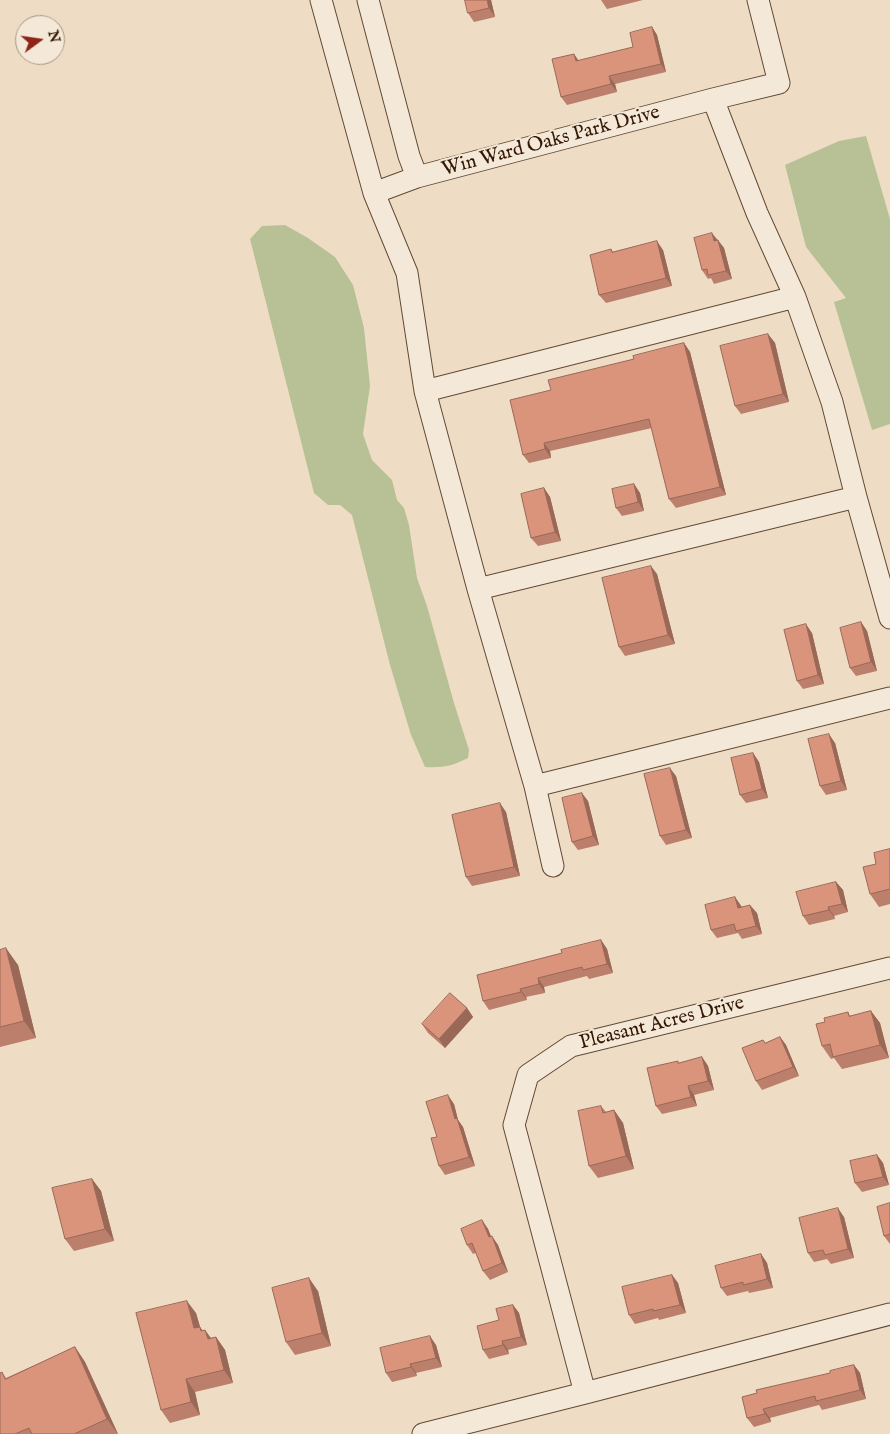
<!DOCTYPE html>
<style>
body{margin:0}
#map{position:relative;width:890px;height:1434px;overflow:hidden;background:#eeddc4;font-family:"IM FELL English",serif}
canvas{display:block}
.north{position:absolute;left:15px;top:15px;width:50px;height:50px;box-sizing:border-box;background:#f4e9d9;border:1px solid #a89584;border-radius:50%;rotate:76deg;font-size:14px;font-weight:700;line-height:20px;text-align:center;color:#351804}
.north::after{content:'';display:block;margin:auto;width:18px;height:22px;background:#8f2418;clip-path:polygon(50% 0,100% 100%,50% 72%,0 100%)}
</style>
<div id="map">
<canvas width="890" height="1434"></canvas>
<div class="north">N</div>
</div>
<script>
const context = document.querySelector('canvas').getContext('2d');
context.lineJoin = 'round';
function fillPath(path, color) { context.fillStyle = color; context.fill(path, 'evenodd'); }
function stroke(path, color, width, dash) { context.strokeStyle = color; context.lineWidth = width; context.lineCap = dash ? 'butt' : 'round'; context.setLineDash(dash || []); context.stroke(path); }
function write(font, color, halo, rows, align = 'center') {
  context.font = font + ' "IM FELL English",serif'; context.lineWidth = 4; context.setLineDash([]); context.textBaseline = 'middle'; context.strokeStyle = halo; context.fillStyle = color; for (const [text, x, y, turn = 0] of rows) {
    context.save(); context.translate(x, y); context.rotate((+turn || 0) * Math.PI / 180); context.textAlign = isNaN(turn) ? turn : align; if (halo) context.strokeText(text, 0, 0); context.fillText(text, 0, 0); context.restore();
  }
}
fillPath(new Path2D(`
 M866,136l24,83v205l-18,6 -38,-128 12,-4 -40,-51 -21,-82 54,-24z
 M285,225l23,13 27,19 18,28 11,43 6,58 -7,48 9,26 20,20 5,20 7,8 5,17 8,53 10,28 27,97 15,47 -1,8c-16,8 -25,10 -43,9l-14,-32 -21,-70 -38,-150 -12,-10h-12l-14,-12 -64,-254 12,-13z`), '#b8c195');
const minor = new Path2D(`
 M321,0l53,193 33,80 18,118 53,198 57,197 18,80
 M368,0l41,156 8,21 296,-78 66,-16 -21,-83
 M713,99l44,114 38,84
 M374,193l43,-16
 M425,391l370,-94 37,105 24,95
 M478,589l378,-92 34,121
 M535,786l355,-88
 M890,968l-319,78 -43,29 -14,50 71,268 305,-79
 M423,1434l162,-41`);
stroke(minor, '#634934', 23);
stroke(minor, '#f4e9d9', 21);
fillPath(new Path2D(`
 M491,0l4,17 -21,5 -6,-9z
 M601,0h42l-36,9z
 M652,27l5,8 9,37 -51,12 2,8 -50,13 -6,-8 13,-43 5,7 54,-14z
 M717,240h1l6,8 8,31 -18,5 -3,-6 -3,1 -6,-9z
 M611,249l2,3 50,-2 9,36 -66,17 -7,-8z
 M768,334l7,9 14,59 -48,12 -6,-8z
 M684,343l6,9 36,143 -50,13 -7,-9 -17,-71 -102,23 1,7 -22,5 -6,-8 28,-65 83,-31z
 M634,484l6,9 4,18 -22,5 -6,-8z
 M544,488l6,9 11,44 -23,5 -7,-8z
 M657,574l18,70 -50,12 -6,-9z
 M861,622l6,9 10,40 -21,5 -6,-8z
 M812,633l12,51 -21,5 -6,-8z
 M835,743l12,47 -21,5 -6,-9z
 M753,753l6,9 9,36 -22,5 -6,-8z
 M676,776l16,62 -26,7 -6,-9z
 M588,801l11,44 -21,5 -6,-8z
 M506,812l14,64 -48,10 -6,-9z
 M890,849v55l-11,3 -9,-13 6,-30z
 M836,882l7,8 5,22 -14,4 1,3 -26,6 -6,-9z
 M735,897l7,10 15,6 5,21 -20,5 -4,-6 -21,5 -6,-8z
 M601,940l6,9 6,24 -24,6 -2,-3 -43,11 1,6 -19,4 1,3 -38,10 -6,-9 79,-48z
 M0,950l18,15 18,73 -36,9z
 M467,1008l6,9 -28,31 -17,-15 -6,-9z
 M871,1011l9,12 9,35 -47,11 -8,-11 -3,1 -9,-13 3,-24 23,-10 2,4z
 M780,1037l6,8 13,31 -37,14 -6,-9 7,-41 2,3z
 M702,1057l6,9 6,24 -20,5 3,11 -35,8 -6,-8 23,-43z
 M454,1104l4,16 5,7 12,39 -30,9 -6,-9 -2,-29z
 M601,1106l5,6 8,-2 9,13 11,46 -36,9 -9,-12z
 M877,1155l6,8 6,22 -27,7 -7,-9z
 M92,1179l9,12 13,50 -40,10 -9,-12z
 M890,1203v41l-6,-8z
 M844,1217l10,41 -23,6 -4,-5 -13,3 -6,-9z
 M482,1220l6,9 3,8 7,8 10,27 -18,8 -7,-9 -7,-18 -3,1 -6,-9z
 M761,1254l6,9 6,25 -24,5 -1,-2 -21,5 -6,-8z
 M672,1275l6,8 8,30 -27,7 -1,-2 -23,6 -6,-9z
 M318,1291l13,55 -36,9 -9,-13z
 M513,1305l6,8 8,32 -19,5 1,4 -20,5 -6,-9 16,-30z
 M196,1313l4,14 3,4 2,-1 6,8 5,-1 9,13 8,33 -38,9 5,23 -30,8 -9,-13z
 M436,1345l6,22 -26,6 1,3 -25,6 -6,-9z
 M75,1347l10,15 33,72h-118l2,-62 4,6z
 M854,1365l6,8 6,26 -44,11 -3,-5 -49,13 1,4 -17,5 -7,-9 83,-45z`), '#bc7f6b');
fillPath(new Path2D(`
 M487,0h4l4,17 -6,-9z
 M652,27l5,8 9,37 -5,-8z
 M574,54l5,8 -3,-1z
 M609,76l6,8 2,8 -6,-8z
 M712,233l12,15 8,31 -6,-8 -12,-30z
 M657,241l6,9 9,36 -6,-8z
 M768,334l7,9 14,59 -6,-8z
 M684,343l6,9 36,143 -6,-8z
 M544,443l6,8 1,7 -6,-9z
 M634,484l6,9 4,18 -6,-9z
 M544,488l6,9 11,44 -6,-9z
 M651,566l6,8 18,70 -7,-9z
 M861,622l6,9 10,40 -6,-9z
 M806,624l6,9 12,51 -6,-9z
 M829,734l6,9 12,47 -6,-9z
 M753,753l6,9 9,36 -6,-9z
 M670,768l6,8 16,62 -6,-8z
 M582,793l6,8 11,44 -6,-9z
 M500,803l6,9 14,64 -6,-9z
 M836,882l7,8 5,22 -6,-8z
 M735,897l6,9 3,11 -6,-9z
 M750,905l7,8 5,21 -6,-8z
 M828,907l6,9 1,3 -6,-9z
 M601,940l6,9 6,24 -6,-9z
 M6,948l12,17 18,73 -12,-17z
 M538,978l6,9 1,6 -6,-9z
 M520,989l6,8 1,3 -6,-8z
 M467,1008l6,9 -28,31 -6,-9z
 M871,1011l9,12 9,35 -9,-13z
 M780,1037l6,8 13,31 -6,-9z
 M702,1057l6,9 6,24 -6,-9z
 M688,1086l6,9 3,11 -6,-9z
 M448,1095l6,9 4,16 5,7 12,39 -6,-9 -14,-38z
 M614,1110l9,13 11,46 -8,-13z
 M877,1155l6,8 6,22 -6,-8z
 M92,1179l9,12 13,50 -9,-12z
 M838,1208l6,9 10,41 -6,-9z
 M482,1220l6,9 7,17 -6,-9z
 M492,1236l6,9 10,27 -6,-9z
 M761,1254l6,9 6,25 -6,-9z
 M672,1275l6,8 8,30 -6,-8z
 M309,1278l9,13 13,55 -9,-13z
 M187,1301l9,12 5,17 -1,-3 7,11 -2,-8 9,13 3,9 -23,-24z
 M513,1305l6,8 8,32 -6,-8z
 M430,1336l6,9 6,22 -6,-9z
 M216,1337l9,13 8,33 -9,-13z
 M502,1341l6,9 1,4 -6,-9z
 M75,1347l10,15 33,72 -11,-15z
 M410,1364l6,9 1,3 -6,-9z
 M854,1365l6,8 6,26 -6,-9z
 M186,1379l9,13 5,23 -9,-13z
 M763,1409l7,9 1,4 -6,-8z`), '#996857');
const building = new Path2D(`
 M465,0h22l2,8 -21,5z
 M652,27l9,37 -52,12 2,8 -50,13 -9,-38 22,-5 2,7 57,-14 -3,-14z
 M712,233l2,8 4,-1 8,31 -18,4 -1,-6 -5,1 -8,-32z
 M657,241l9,37 -67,17 -9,-40 21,-6 1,3z
 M768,334l15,60 -48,12 -15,-60z
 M684,343l36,144 -51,12 -20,-80 -105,24 1,6 -22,6 -13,-55 41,-10 -3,-10 86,-21 -1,-3z
 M634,484l4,18 -22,6 -4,-19z
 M544,488l11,44 -24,6 -10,-44z
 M651,566l17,69 -49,12 -17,-69z
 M861,622l10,40 -21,6 -10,-40z
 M806,624l12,51 -21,6 -13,-51z
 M829,734l12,47 -21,5 -12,-47z
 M753,753l9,36 -22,6 -9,-37z
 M670,768l16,62 -26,6 -16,-62z
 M582,793l11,43 -21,6 -10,-44z
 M500,803l14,64 -48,10 -14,-62z
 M890,849v40l-20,5 -7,-27 13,-3 -2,-11z
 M836,882l6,22 -14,3 1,3 -26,6 -7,-24z
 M735,897l3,11 12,-3 6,21 -20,5 -2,-7 -23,6 -6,-25z
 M601,940l6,24 -24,6 -1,-3 -44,11 1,6 -19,5 1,3 -38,9 -6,-26 85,-22 -1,-3z
 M6,948l18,73 -24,6v-77z
 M450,993l17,15 -28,31 -17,-15z
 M871,1011l9,34 -47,12 -3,-13 -8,2 -6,-22 9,-2 -1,-4 24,-6 1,4z
 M780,1037l13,30 -37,14 -14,-33 21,-8 2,3z
 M702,1057l6,24 -20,5 3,11 -35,9 -9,-38 31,-7v2z
 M448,1095l7,24 2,-1 12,39 -30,9 -8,-28 6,-1 -11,-35z
 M601,1106l2,7 11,-3 12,46 -37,10 -11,-55z
 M877,1155l6,22 -28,6 -5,-22z
 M92,1179l13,50 -40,10 -13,-51z
 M890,1203v31l-6,2 -7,-29z
 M838,1208l10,41 -23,6 -2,-5 -15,3 -9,-35z
 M482,1220l7,17 3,-1 10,27 -19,8 -11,-28 -5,2 -6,-16z
 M761,1254l6,25 -24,6v-3l-22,6 -6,-22z
 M672,1275l8,30 -27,6v-2l-24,6 -7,-28z
 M309,1278l13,55 -36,9 -14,-54z
 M187,1301l7,27 6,-1 1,4 4,-1 3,9 8,-2 8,33 -38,9 5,23 -30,8 -25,-97z
 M513,1305l8,32 -19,4 1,4 -20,5 -6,-24 22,-6 -3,-11z
 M430,1336l6,22 -26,6 1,3 -25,6 -6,-25z
 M75,1347l32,72 -33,15h-42l-3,-6 -14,6h-15v-61l2,-1 3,7z
 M854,1365l6,25 -44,11 -1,-5 -52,13 2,5 -18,4 -5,-21 15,-4 -1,-3 74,-17v-2z`);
fillPath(building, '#db947c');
stroke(building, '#996857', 1);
write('20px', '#351804', '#f4e9d9', [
 ["Win Ward Oaks Park Drive",551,142,-15],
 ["Pleasant Acres Drive",662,1024,-14]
]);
</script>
